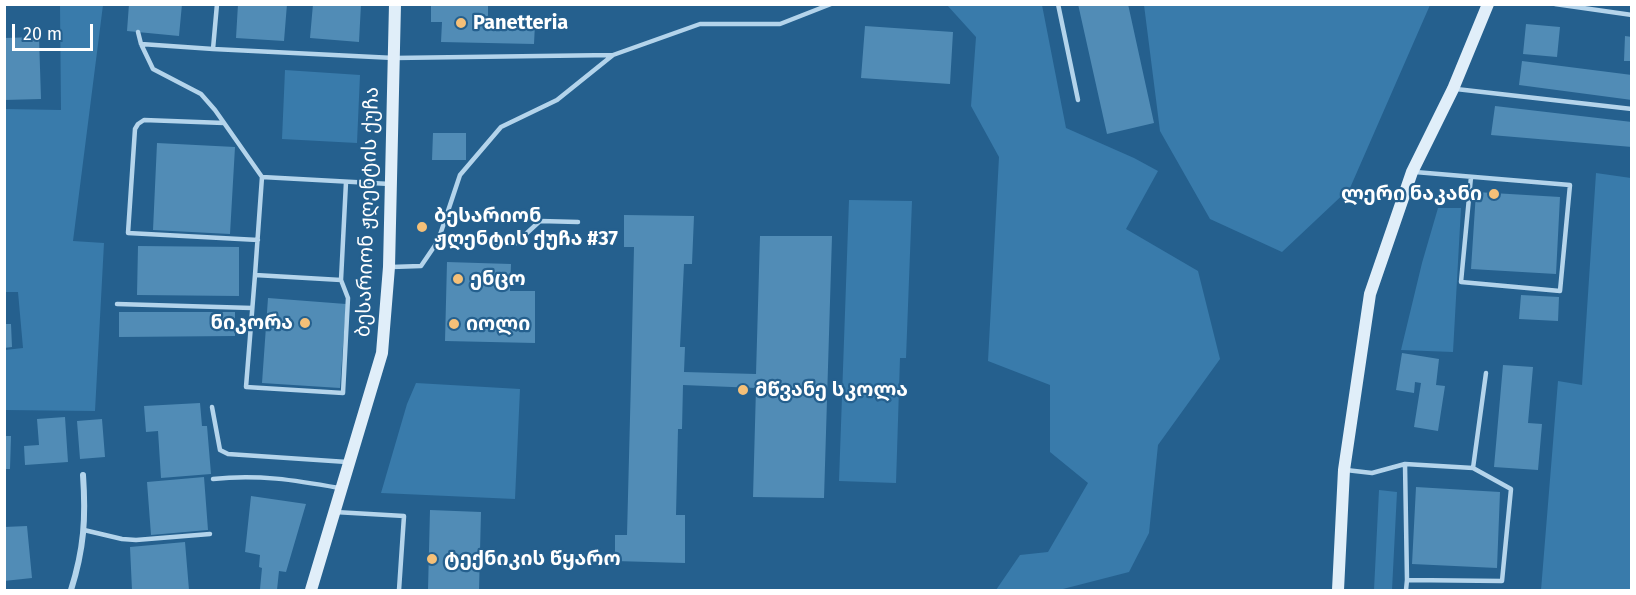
<!DOCTYPE html>
<meta charset="utf-8">
<style>
body{margin:0}
#map{position:relative;width:1636px;height:595px;overflow:hidden;background:#25608e;font-family:"Fira Sans",sans-serif}
canvas{display:block}
.frame{position:absolute;inset:0;border:6px solid #fff;pointer-events:none}
.scale{position:absolute;left:12px;top:24px;width:81px;height:27px;box-sizing:border-box;border:3px solid #fff;border-top:0;padding-left:8px;font-size:18px;line-height:21px;white-space:nowrap;color:#fff;-webkit-text-stroke:4px #25608e;paint-order:stroke}
</style>
<div id="map">
<canvas width="1636" height="595"></canvas>
<div class="frame"></div>
<div class="scale">20 m</div>
</div>
<script>
const context = document.querySelector('canvas').getContext('2d');
context.lineJoin = 'round';
function fillPath(path, color) { context.fillStyle = color; context.fill(path, 'evenodd'); }
function stroke(path, color, width, dash) { context.strokeStyle = color; context.lineWidth = width; context.lineCap = dash ? 'butt' : 'round'; context.setLineDash(dash || []); context.stroke(path); }
function write(font, color, halo, rows, align = 'center') {
  context.font = font + ' "Fira Sans","Noto Sans Georgian",sans-serif'; context.lineWidth = 4.5; context.setLineDash([]); context.textBaseline = 'middle'; context.strokeStyle = halo; context.fillStyle = color; for (const [text, x, y, turn = 0] of rows) {
    context.save(); context.translate(x, y); context.rotate((+turn || 0) * Math.PI / 180); context.textAlign = isNaN(turn) ? turn : align; if (halo) context.strokeText(text, 0, 0); context.fillText(text, 0, 0); context.restore();
  }
}
fillPath(new Path2D(`
 M60,5h43l-30,236 31,2 -9,168 -90,-1v-60l18,-2 -5,-56h-13v-183l56,1z
 M947,5h95l24,123 68,30 24,13 -32,58 72,42 22,88 -62,86 -9,88 -20,39 -70,18h-63l24,-35 28,-3 40,-69 -38,-31v-67l-62,-24 11,-204 -28,-51 5,-69z
 M1144,5v-1l286,1 -80,183 -68,64 -72,-33 -50,-88z
 M285,70l75,5 -3,68 -75,-4z
 M1596,173l35,5v412h-90l17,-209 24,4z
 M849,200l63,1 -6,157h-6l-4,125 -57,-2z
 M1438,208h23l-8,144 -52,-2 21,-87z
 M416,383l104,6 -5,110 -134,-6 26,-89z
 M1379,490l18,2 -5,98h-18z`), '#397bab');
fillPath(new Path2D(`
 M129,4h53l-3,32 -52,-5z
 M238,4h49l-3,37 -48,-3z
 M313,4h48l-2,38 -49,-4z
 M431,4h57v19l47,1 -1,20 -93,-2 1,-20h-11z
 M1078,4h50l26,119 -47,11z
 M1526,24l34,3 -3,30 -34,-3z
 M865,26l88,6 -3,52 -89,-6z
 M1625,36l7,1v24h-8z
 M39,37l2,62 -37,1v-62z
 M1522,61l110,14v25l-113,-15z
 M1495,106l137,16v25l-141,-12z
 M433,133h33v27h-34z
 M157,143l78,4 -5,87 -77,-4z
 M1476,192l84,5 -4,77 -85,-5z
 M624,215l70,1 -2,48h-8l-4,83h5l-1,25 72,2 4,-138h72l-8,262 -71,-1 3,-109 -73,-3 -1,44h-4l-2,86h9v48l-70,-2v-26h12l4,-156 3,-132h-10z
 M138,246l101,1v49l-102,-1z
 M447,262l64,2 -1,27h25v52l-90,-2z
 M1521,295l38,2 -1,24 -39,-2z
 M268,298l78,6 -6,84 -78,-5z
 M119,312h116v24l-116,1z
 M4,324h7l1,23 -8,1z
 M1402,353l37,6 -3,26 9,1 -7,45 -24,-4 7,-44 -6,-1 -1,11 -18,-3z
 M1503,365l30,2 -5,56 14,1 -4,46 -44,-3z
 M200,403l2,23h5l4,48 -50,4 -3,-47 -12,1 -2,-26z
 M65,417l3,45 -43,3 -1,-19 15,-1 -2,-26z
 M102,419l3,38 -25,2 -3,-38z
 M4,436h7l-1,33h-6z
 M204,477l4,53 -57,5 -4,-53z
 M1416,487l84,5 -3,76 -85,-4z
 M251,496l55,8 -20,68 -7,-1 -2,19 -17,-1 2,-21 -3,-1 1,-12 -15,-3z
 M430,510l51,2 -2,78h-51z
 M27,526l5,52 -28,3v-54z
 M185,542l4,48h-57l-2,-43z`), '#518cb6');
stroke(new Path2D(`
 M217,4l-4,45 181,9 219,-3
 M1058,4l20,96
 M1555,4l77,11
 M138,32l3,12 12,25 48,25 14,16 47,67
 M141,44l72,5
 M1456,89l176,20
 M224,123l-80,-3 -6,4 -3,5 -7,104 130,7
 M1415,172l155,13 -10,106 -99,-9 10,-105
 M346,182l-5,98 -86,-5 7,-98 128,7
 M438,241l78,2 24,-22 38,1
 M391,267l30,-1 17,-25 22,-66 41,-48 56,-27 56,-45 87,-31h80l51,-20
 M255,275l-9,112 97,6 5,-95 -7,-18
 M117,304l135,4
 M212,407l8,43 8,4 119,8
 M1473,468l13,-95
 M1346,470l26,3 33,-9 68,4 38,21 -9,92 -95,-1 -2,-116
 M213,479c44,-5 82,1 126,9
 M335,512l69,4 -5,74
 M84,530l38,9 14,1 74,-6
 M1406,590l1,-10`), '#b4d4eb', 4.5);
stroke(new Path2D(`
 M71,590c13,-41 15,-72 12,-115`), '#b4d4eb', 6);
stroke(new Path2D(`
 M311,590l71,-237 7,-86 6,-263
 M1338,590l6,-120 26,-176 42,-122 41,-83 35,-85`), '#e0eef9', 12);
for (const [x, y, r, color] of [
 [461,23,6,"#f5c078"],
 [1494,194,6,"#f5c078"],
 [422,227,6,"#f5c078"],
 [458,279,6,"#f5c078"],
 [305,323,6,"#f5c078"],
 [454,324,6,"#f5c078"],
 [743,390,6,"#f5c078"],
 [432,559,6,"#f5c078"]
]) { const dot = new Path2D(); dot.arc(x, y, r, 0, 2 * Math.PI); context.fillStyle = color; context.fill(dot); stroke(dot, '#25608e', 2); }
write('bold 20px', '#fff', '#25608e', [
 ["Panetteria",473,23],
 ["ლერი ნაკანი",1482,194,"right"],
 ["ბესარიონ",434,216],
 ["ჟღენტის ქუჩა #37",434,239],
 ["ენცო",470,279],
 ["ნიკორა",293,323,"right"],
 ["იოლი",466,324],
 ["მწვანე სკოლა",755,390],
 ["ტექნიკის წყარო",444,559]
], 'left');
write('20px', '#fff', '#25608e', [
 ["ბესარიონ ჟღენტის ქუჩა",368,212,-88]
]);
</script>
